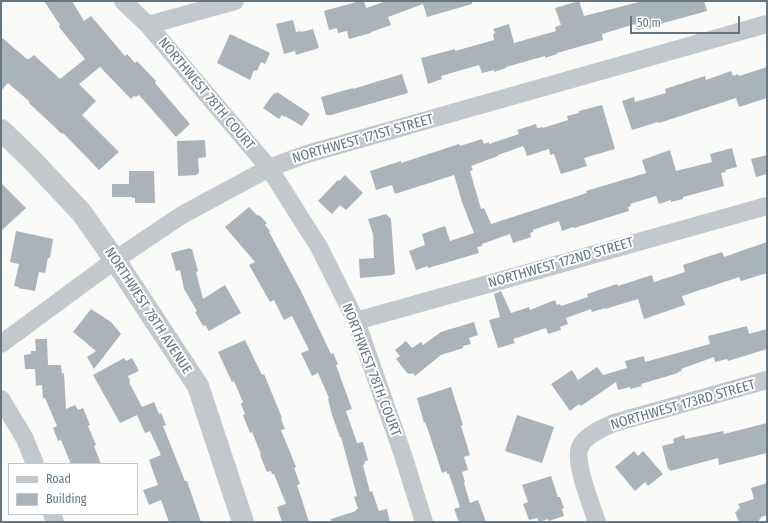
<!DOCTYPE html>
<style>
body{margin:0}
#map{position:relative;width:768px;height:523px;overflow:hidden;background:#fafaf8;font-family:"Fira Sans Condensed",sans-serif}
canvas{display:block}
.frame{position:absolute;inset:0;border:2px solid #657683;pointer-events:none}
.legend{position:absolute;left:8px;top:463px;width:130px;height:52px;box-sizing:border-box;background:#fff;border:1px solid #c1c8cd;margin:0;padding:5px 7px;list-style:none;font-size:12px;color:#657683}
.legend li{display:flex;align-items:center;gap:8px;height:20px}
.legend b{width:20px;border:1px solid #c1c8cd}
.scale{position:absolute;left:630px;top:16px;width:110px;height:18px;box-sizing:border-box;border:2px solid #657683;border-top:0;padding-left:5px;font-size:12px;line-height:14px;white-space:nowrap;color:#657683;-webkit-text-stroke:3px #fff;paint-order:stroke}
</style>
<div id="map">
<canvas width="768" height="523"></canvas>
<div class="frame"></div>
<ul class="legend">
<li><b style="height:5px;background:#c3c8cc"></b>Road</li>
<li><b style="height:11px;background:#aab3b9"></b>Building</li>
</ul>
<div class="scale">50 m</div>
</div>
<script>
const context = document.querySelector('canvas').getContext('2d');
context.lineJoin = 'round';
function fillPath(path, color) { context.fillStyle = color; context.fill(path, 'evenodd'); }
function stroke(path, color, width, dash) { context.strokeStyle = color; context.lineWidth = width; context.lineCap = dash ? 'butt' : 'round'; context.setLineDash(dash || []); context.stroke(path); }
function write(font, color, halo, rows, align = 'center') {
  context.font = font + ' "Fira Sans Condensed",sans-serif'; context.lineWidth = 4; context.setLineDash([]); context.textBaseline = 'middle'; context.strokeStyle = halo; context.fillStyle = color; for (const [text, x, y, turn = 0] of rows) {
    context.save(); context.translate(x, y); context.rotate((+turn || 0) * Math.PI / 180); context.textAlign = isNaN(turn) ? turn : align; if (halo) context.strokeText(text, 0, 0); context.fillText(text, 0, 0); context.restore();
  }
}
fillPath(new Path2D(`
 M44,1h28l12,20 7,-5 34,40 2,-2 8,9 2,-2 19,20 -1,2 35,41 -14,13 -37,-42 -3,2 -2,-1 -3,3 -31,-32 -21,17 17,17 -14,14 37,37 -20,18 -36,-37 -1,1 -33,-31 1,-1 -22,-19 -7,8v-54l26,22h2l5,-4 26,24 25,-20 -26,-32 1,-2z
 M360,1h4l2,7 21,-7h85v3l-45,13 -4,-13 -35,13 3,8 -20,7v1l-22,6 -2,-8 -9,2 -1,-5 -8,2 -5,-19z
 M579,1l5,15 59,-15h61l3,10 -47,13v2l-11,3v-2l-12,3 -2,-6 -33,10 1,6 -46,13v1l-12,4v-2l-39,11v1l-12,4v-2l-12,3 -3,-8 -38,11 1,3 -14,5 -7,-26 34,-9v2l39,-11 -1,-6 2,-1 -2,-4 16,-5 5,19 42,-12 -1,-4 6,-2 -6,-17z
 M293,20l3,12 5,-1v1l12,-3 6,19 -23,7 -1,-4 -11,3 -8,-30z
 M230,34l40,19 -5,11 -4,-2 -4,9 -3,-1 -4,10 -33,-17z
 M767,67v31l-28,9 -3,-9 -77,25 -1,-1 -26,8 -10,-29 12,-4 1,5 31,-9 -1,-4 40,-13 1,4 25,-9 2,5 5,-2 1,2z
 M402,74l6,19 -77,22h-5l-5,-18 32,-9v1z
 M277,92l33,22 -8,12 -17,-10 -1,1 -2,-2 -3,4 -16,-11 11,-15 2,1z
 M602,105l13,44 -31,9 3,8 -26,8 -7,-20 -4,1 -1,-6 -22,7 -3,-9 -1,1v-2l-25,9v1l-27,10 2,4 -3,1 11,38 3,-1 7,16 96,-31 -1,-2 60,-18 -4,-13 28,-10 6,21 36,-9 -2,-8 22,-6 5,19 -12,3 1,2 -5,1 3,13 -41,11v2l-12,3v-2l-12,4 -3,-8 -26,8 1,2 -3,1 1,4 -55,17 -1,-1 -11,4 -3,-10 -26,9v2l-3,1 1,4 -18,6 -3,-9 -28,10v2l-5,1 2,6 -51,15v-2l-12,4 -7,-19 16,-6 -3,-11 23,-8 5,15 24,-8 -12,-31 -8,-27 -59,19 -3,-9 -16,5 -6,-19 31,-10v2l58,-19 1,2 22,-7 2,5 5,-2v2l30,-10 -2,-4 19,-6 1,4 6,-1v1l25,-8 -1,-4 12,-3v-2z
 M205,140l1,17 -8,1 1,15 -2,1v1l-19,1 -1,-35z
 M767,155v19l-11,3 -5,-18z
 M129,171h25l1,32h-20v-5h-3v-1h-20v-13h17z
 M345,175l18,18 -17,17 -6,-5 -8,9 -14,-13 20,-21 1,1z
 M1,183l25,25 -25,23z
 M249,207l9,9 1,-1 8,8 -2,2 5,6 -1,1 32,59 30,63 2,-1 5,11 -2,1 16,44 -6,2 11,32 6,-1 5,18 -4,2 1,2 -2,1 7,27 2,-1 7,20 8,-2 3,13h-59v-3l25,-8v-2h2l-4,-12 3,-1 -16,-59h-1l-8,-22 -4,-16 1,-1 -11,-25 -6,3 -11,-23 8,-3 -17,-34 -8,4 -10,-20 -4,2 -21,-37 6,-3 -30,-35z
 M386,214l5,5 4,55h-2v1l-33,3 -1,-19 15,-1 -1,-24 -5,-15z
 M16,231l37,8 -3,19h-2l-3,15 -6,-1 -4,19 -17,-3 1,-1 -5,-1 5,-22 -9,-2z
 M767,242v31l-26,8 -2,-4 -57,19 3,9 -41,14 -6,-20 -33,10v-1l-13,4 -1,-3 -25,9 2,6 -8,3 1,3 -13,4 -2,-6 -33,11 2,4 -17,5 -9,-28 11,-3 -6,-23 7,-3 10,22 18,-6 1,3 25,-10 2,5 3,-1 1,2 27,-9 -1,-3 30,-10 1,2 34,-11 2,7 31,-10 -2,-7 39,-13 2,5z
 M190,248v1h2l6,22 -2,1 7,27 22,-14 16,28 -32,18 -4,-6 -2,1 -8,-14 2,-1 -13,-22 -4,-19 -4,1 -5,-18z
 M91,309l20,13 10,12 -27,35 -7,-12 9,-6 -23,-19z
 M474,322l4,13 -9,3 2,6 -8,2v2l-22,7 -26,21 -2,-3 -3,1 -1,-1 -1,1 -12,-15 4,-3 -5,-6 11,-9 6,7 9,-6 2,3 18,-13z
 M747,326l2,8 18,-5v20l-39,12 -1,-2 -12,3 -1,-5 -33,12 1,2 -4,1v1l-37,11 1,2 -12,3v-2l-12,3 -2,-8 -35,24 -2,-2 -9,7 -19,-27 21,-14 6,10 19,-13 6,8 24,-7 -2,-7 19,-5 1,6 65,-18 -2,-8z
 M35,339h12l1,26h13l1,9 2,-1 2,36 9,-4 3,5 5,-2 7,17 -2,1 8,19 -2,1 7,18h-30l-10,-24 -3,1 -5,-13 4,-2 -12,-28h-2l-1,-13 -6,1 -1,-17h-10l-1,-14 7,-1v-3h5z
 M245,340l17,35 2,-1 18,44 -1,1 4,10 -4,1 15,37 -2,1 6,16 -3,1 12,37h-27l-5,-15 9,-3 -12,-30h-2l-1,-3 -4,1 -7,-17 1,-1 -9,-22 -2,1 -7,-18 2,-1 -4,-10 2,-2 -9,-21 -2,1 -14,-30z
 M124,358l2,3 6,-3 7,13 -11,5 2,5 -1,1 13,25 12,-5 5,12 2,-1 5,12 -3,1 22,55h2l14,41h-32l-8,-22 -12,5 -6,-15 15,-5 -9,-25 12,-5 -11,-24 -5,2 -8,-18 -17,8 -27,-48z
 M451,387l12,38 -2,1 9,29 -6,2 4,13 -6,2 3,10 -1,1 6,20 8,-3 8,22h-27l-5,-13 6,-2 -11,-33h-2v-3l-5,2 -12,-37 -5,-14 -1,1 -7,-25z
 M517,415l37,12 -12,36 -37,-12z
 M767,423v30l-48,12 -1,-7 -48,13 -1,-3 -1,1 -6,-23 12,-3 -1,-4 11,-4 1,4 38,-8 1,3z
 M634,451l4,5 5,-5 20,23 -15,12 -3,-4 -10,9 -20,-24z
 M551,476l7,21h2l4,11 -2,1 2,7 -15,5 -1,-2 -9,3 -2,-4 -8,2 -6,-16 5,-2 -6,-17z
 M767,483v32l-6,2v1l-2,2v2h-20l-4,-10 2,-1v-1l3,-2 -2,-4 16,-5 -3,-11z`), '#aab3b9');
stroke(new Path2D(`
 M123,1l25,24 121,143 50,79 37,74 47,134 21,67
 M148,25l87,-24
 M356,321l411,-115
 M1,344l114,-84 67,-45 87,-47 38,-14 460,-130
 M1,399l24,40 10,25
 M52,514l3,8
 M597,522c-5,-15 -25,-64 -16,-77 7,-11 22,-17 33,-22l153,-43`), '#c3c8cc', 18);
stroke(new Path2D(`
 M1,130l31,30 49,52 34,48 83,126 45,136`), '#c3c8cc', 22);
write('14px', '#657683', '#fff', [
 ["NORTHWEST 78TH COURT",206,94,50],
 ["NORTHWEST 171ST STREET",363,139,-16],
 ["NORTHWEST 172ND STREET",561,263,-16],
 ["NORTHWEST 78TH AVENUE",148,311,57],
 ["NORTHWEST 78TH COURT",371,370,69],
 ["NORTHWEST 173RD STREET",683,405,-16]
]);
</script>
